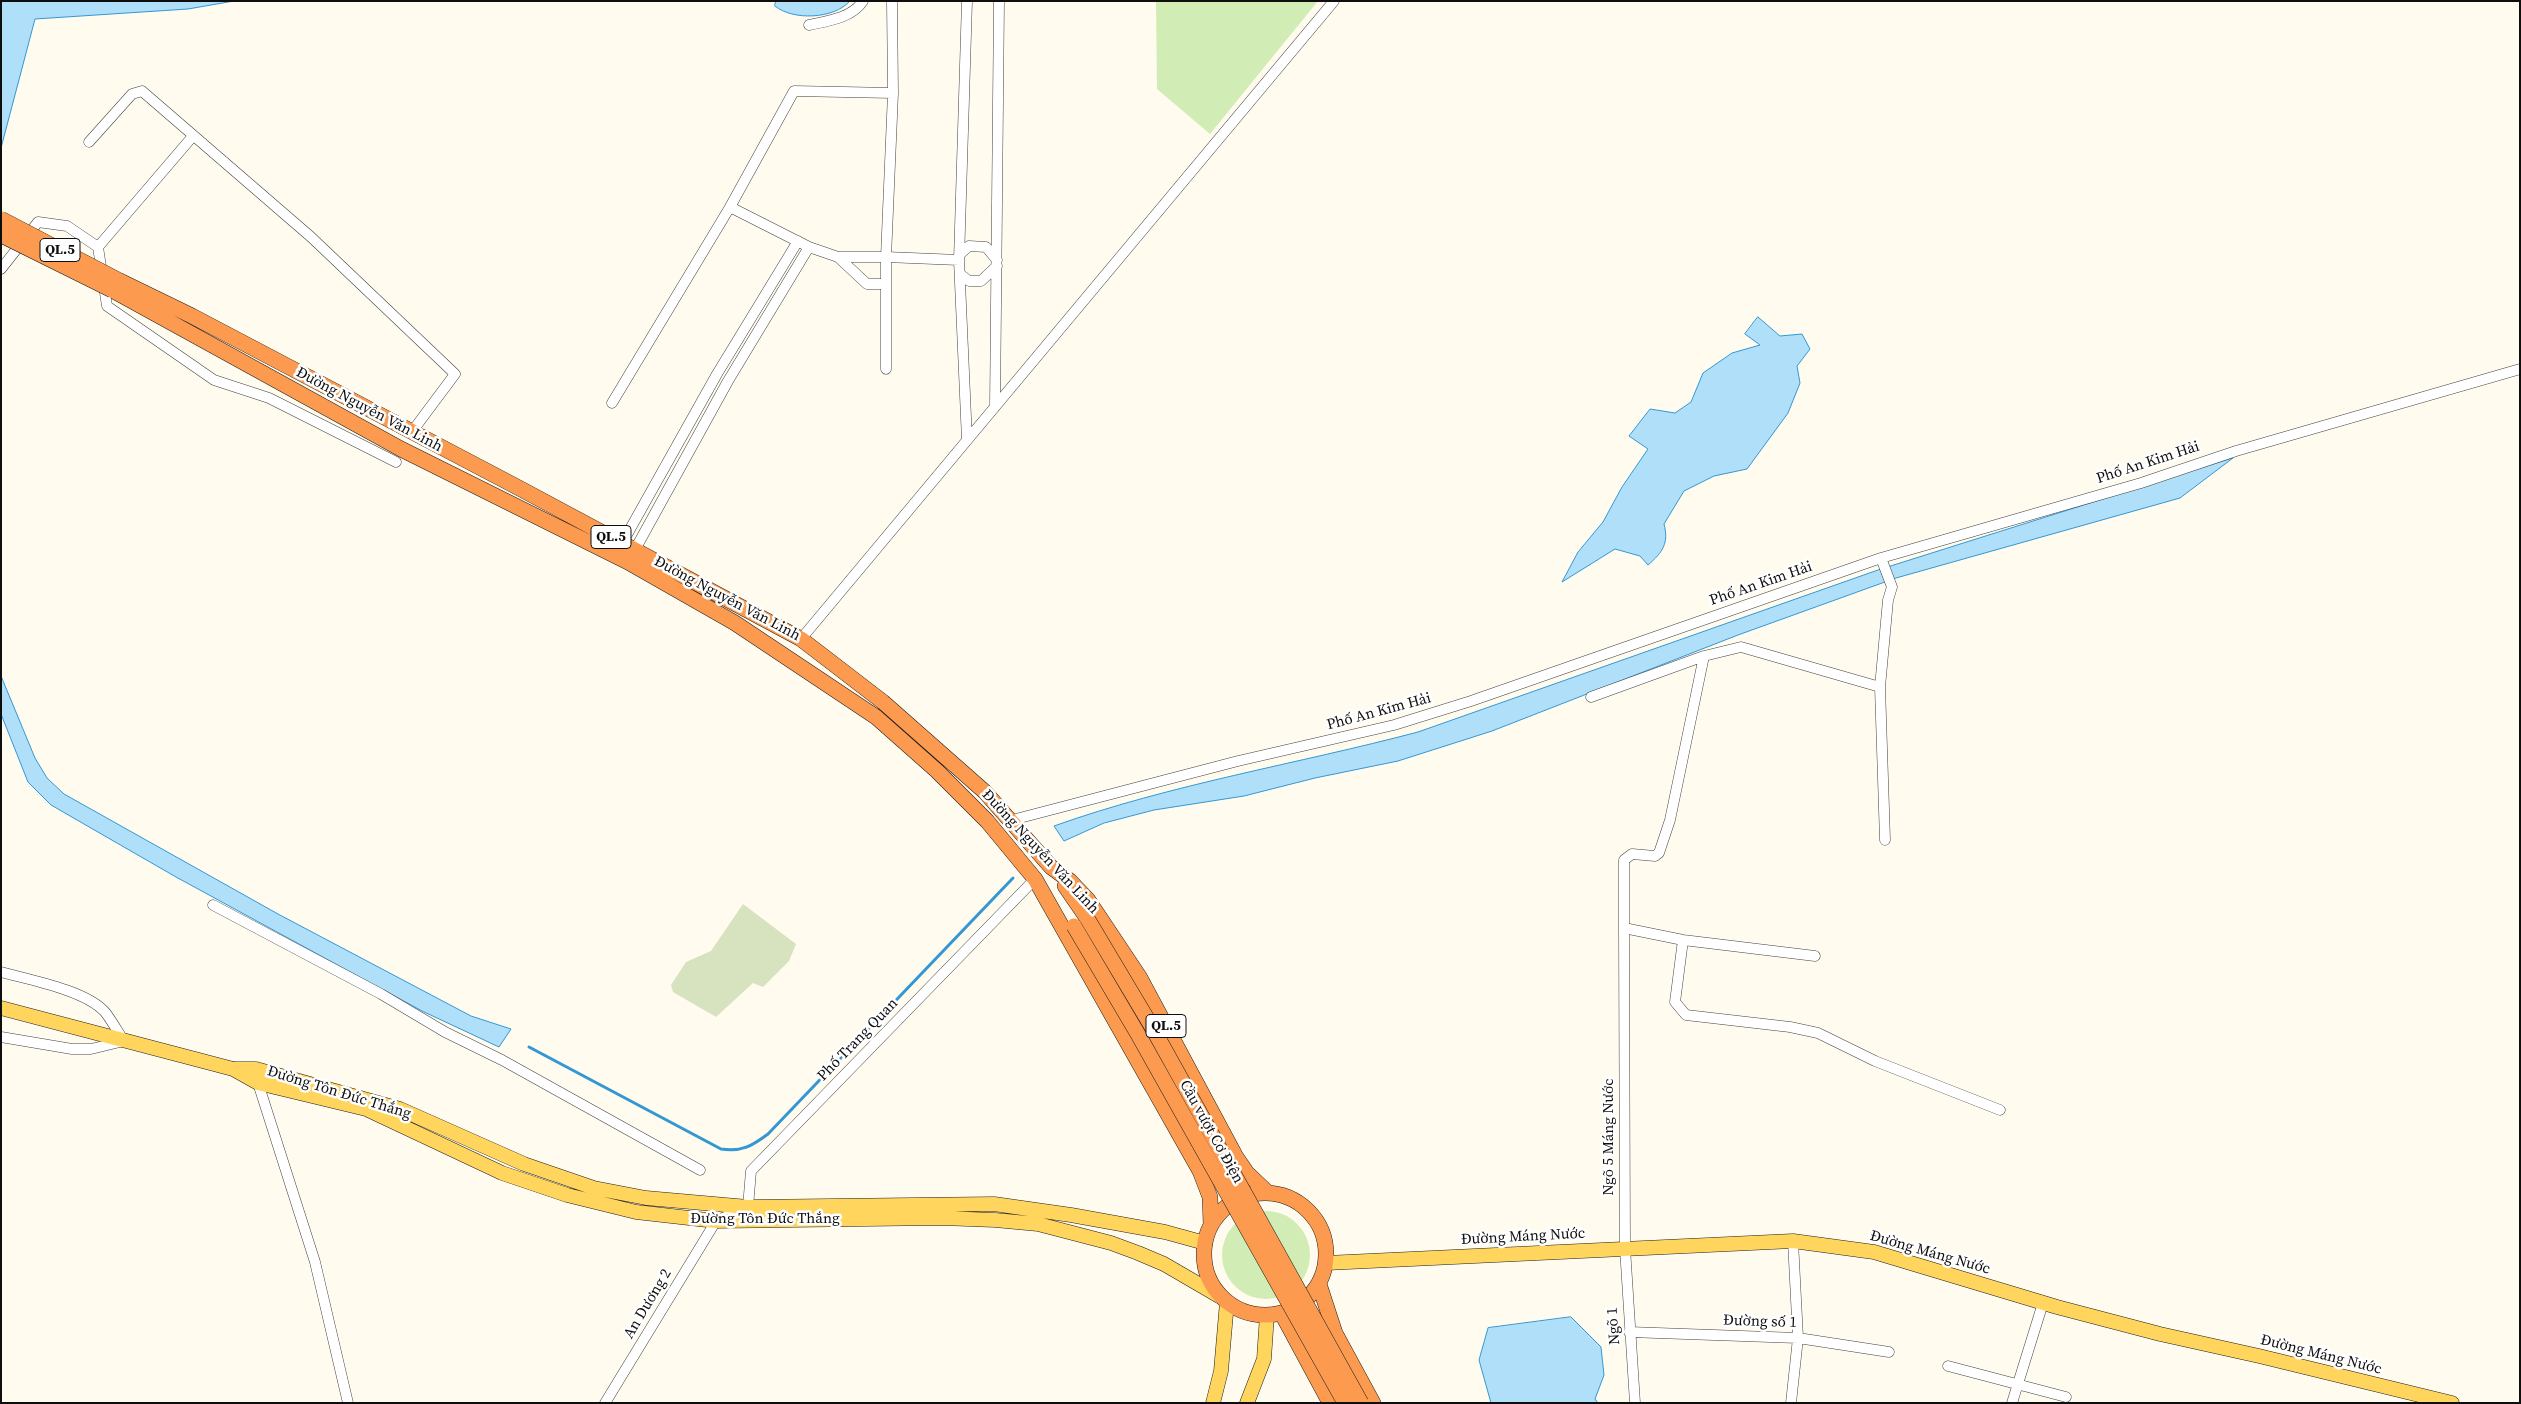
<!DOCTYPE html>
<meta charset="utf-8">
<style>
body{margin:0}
#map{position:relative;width:2521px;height:1404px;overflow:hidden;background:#fffbee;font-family:"Source Serif 4",serif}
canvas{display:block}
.frame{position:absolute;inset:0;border:2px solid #0e0e0e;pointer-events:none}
</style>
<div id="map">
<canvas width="2521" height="1404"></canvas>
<div class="frame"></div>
</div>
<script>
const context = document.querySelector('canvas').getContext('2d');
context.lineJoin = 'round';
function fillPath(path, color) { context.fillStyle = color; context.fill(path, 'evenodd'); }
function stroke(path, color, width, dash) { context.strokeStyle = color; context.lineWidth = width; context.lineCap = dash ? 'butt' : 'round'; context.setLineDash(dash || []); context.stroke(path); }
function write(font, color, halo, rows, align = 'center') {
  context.font = font + ' "Source Serif 4",serif'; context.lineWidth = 5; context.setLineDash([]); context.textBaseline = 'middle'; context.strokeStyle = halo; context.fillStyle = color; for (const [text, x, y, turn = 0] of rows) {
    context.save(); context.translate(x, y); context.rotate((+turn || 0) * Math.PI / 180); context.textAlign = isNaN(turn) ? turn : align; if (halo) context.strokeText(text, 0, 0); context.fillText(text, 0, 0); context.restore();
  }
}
fillPath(new Path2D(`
 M1156,1h162l-108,133 -53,-45z
 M1222 1255a44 44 0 1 1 88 0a44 44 0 1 1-88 0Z`), '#d2ecb5');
fillPath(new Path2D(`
 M743,904l53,40 -7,17 -26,26 -10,-4 -37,34 -43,-25 -2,-7 15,-23 25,-11z`), '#d7e2be');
const water = new Path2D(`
 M1,1h233l-46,8 -153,10 -34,129z
 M776,1h74c-16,18 -57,20 -75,5z
 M1758,317l22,19 22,-2 8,15 -13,17 3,17 -12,30 -41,56 -33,7 -30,15 -20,33c5,19 -1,28 -16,41l-8,-9 -25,-7 -53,33 16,-30 25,-30 19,-35 26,-38 -19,-13 21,-27 25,4 16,-11 12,-29 29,-20 28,-8 -15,-11z
 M2233,458l-53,40 -284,80 -158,57 -246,96 -94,30 -83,17 -71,18 -90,14 -50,13 -40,18 -10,-15c118,-42 243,-62 364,-94l460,-162z
 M1,676l34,82 12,20 17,16 214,120 193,102 40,13 -12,18 -77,-36 -246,-134 -125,-72 -23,-23 -27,-68z
 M1571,1317l30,30 3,28 -9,24 3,4h-107l-12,-43 9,-32z`);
fillPath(water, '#b0dff9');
stroke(water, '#3397d4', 1);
stroke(new Path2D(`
 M529,1047l192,102c21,3 31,-3 47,-15l245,-256`), '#3397d4', 3);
const minor = new Path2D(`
 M892,1l1,92
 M809,25c19,-4 43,-7 54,-24
 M89,142l43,-48 10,-3 169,146 144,137 -44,59
 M730,207l79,40 29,10h48v112
 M98,247l95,-111
 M959,255l10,-9 17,1 11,13
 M838,257l29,27h17
 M1,269l37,-47 29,4 31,21 9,59 107,74 55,18 127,64
 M960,274l9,7h12l16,-15
 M612,403l118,-196 64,-116 99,2 -7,164 73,3
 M995,407l4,-406
 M967,440l-8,-180 8,-259
 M620,547l97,-173 81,-133
 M632,555l96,-174 81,-134
 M1881,558l11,29 -4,13 -8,87 5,153
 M801,639l533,-638
 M1591,697l113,-41
 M1012,820l226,-59 156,-36 77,-24 410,-143 260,-75 95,-32 284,-82
 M213,905l168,89 64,38 57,28 198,110
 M1624,928l1,320 10,155
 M1683,940l-8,62 11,13 104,12 28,6 57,28 125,49
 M1815,956l-132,-16 -59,-12v-68l8,-6 23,2 4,-3 11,-33 34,-164 37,-9 139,40
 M1,972c29,8 84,18 104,40 7,9 13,20 19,29l-33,8h-19l-71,-12
 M258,1083l57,179 33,141
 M1629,1332l169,6 91,14
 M1948,1366l118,31
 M605,1403l111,-182 32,-14 3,-36 284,-292
 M1791,1403l7,-65 -5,-97
 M2012,1403l31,-100`);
const major = new Path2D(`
 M1,1008l232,61 25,14 108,26 136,64 65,22 69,17 80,9 225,-3 54,2 43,4 73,19 27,10 26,11 55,32
 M234,1069h22l144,40 124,55 70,24 52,10 102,9 246,-3 77,11 94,17 40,11
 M1326,1263l467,-22 81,11 183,55 103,27 99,22 193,47
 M1213,1403l8,-32 6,-69
 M1247,1403l17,-44 3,-44`);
const highway = new Path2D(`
 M120,281l72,35 327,172 282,151 82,63 102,90 66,75 19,14 18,19 52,78 96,179 11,16 21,20
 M112,290l289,159 227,113 107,61 141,94 61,54 50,50 48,58 165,292 10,26 1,28
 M1065,886l22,32
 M1204 1254a61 61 0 1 1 122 0a61 61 0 1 1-122 0Z
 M1319,1284l16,49 38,70
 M1282,1314l48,89`);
stroke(minor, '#414141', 11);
stroke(major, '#1f1f1f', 15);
stroke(highway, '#1f1f1f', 16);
stroke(minor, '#fff', 10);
stroke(major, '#ffd55e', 14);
stroke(highway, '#fc9b4f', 15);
const highwayBridge = new Path2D(`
 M1,219l119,62
 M1,235l111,55
 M1087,918l65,109 209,376
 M1074,926l65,110 206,367`);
stroke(highwayBridge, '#1f1f1f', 16, []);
stroke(highwayBridge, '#fc9b4f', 15);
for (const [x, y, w] of [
 [60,250,40],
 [611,537,40],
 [1166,1026,40]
]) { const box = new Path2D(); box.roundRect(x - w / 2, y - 11.5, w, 23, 4); context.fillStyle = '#fff'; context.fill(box); stroke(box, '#0e0e0e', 1); }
write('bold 14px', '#0e0e0e', null, [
 ["QL.5",60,250],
 ["QL.5",611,537],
 ["QL.5",1166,1026]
]);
write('15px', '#0e0e0e', '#fff', [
 ["Đường Nguyễn Văn Linh",369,410,28],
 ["Phố An Kim Hải",2148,463,-18],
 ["Phố An Kim Hải",1761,584,-19],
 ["Đường Nguyễn Văn Linh",727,599,28],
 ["Phố An Kim Hải",1379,712,-15],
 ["Đường Nguyễn Văn Linh",1040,852,47],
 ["Phố Trang Quan",858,1040,-46],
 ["Đường Tôn Đức Thắng",339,1093,17],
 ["Cầu vượt Cơ Điện",1211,1132,61],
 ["Ngõ 5 Máng Nước",1609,1137,-90],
 ["Đường Tôn Đức Thắng",765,1219],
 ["Đường Máng Nước",1523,1237,-3],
 ["Đường Máng Nước",1930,1253,16],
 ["An Dương 2",648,1304,-59],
 ["Đường số 1",1760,1322,2],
 ["Ngõ 1",1614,1326,-94],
 ["Đường Máng Nước",2321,1355,14]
]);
</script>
